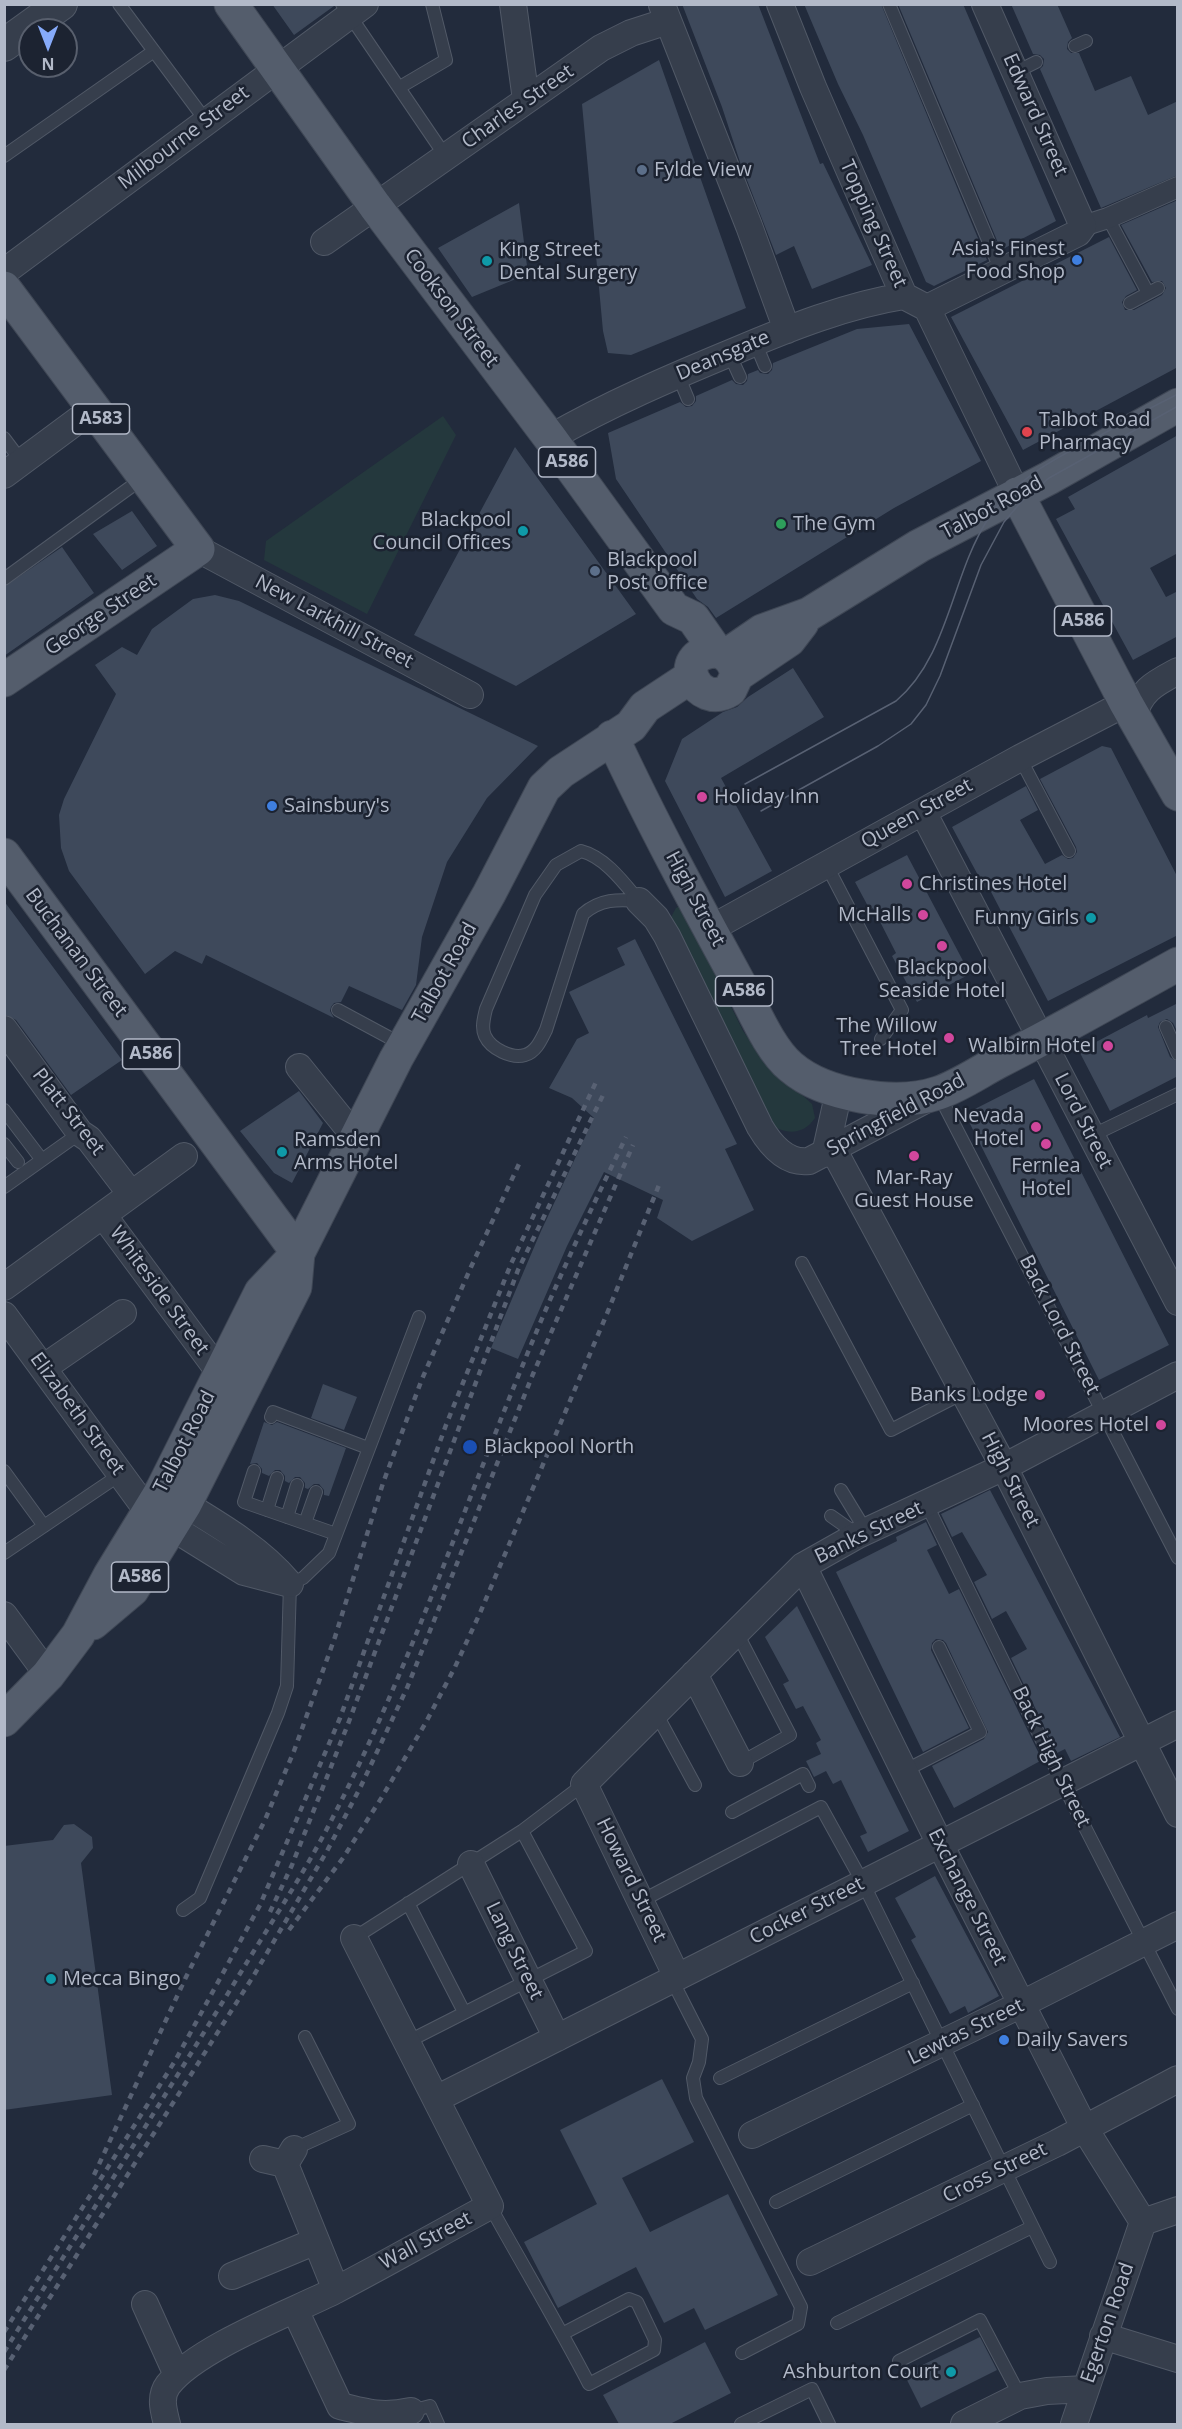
<!DOCTYPE html>
<style>
body{margin:0}
#map{position:relative;width:1182px;height:2429px;overflow:hidden;background:#222b3c;font-family:"Open Sans",sans-serif}
canvas{display:block}
.frame{position:absolute;inset:0;border:6px solid #b2b9c8;pointer-events:none}
.north{position:absolute;left:18px;top:18px;width:60px;height:60px;box-sizing:border-box;background:#1c2331;border:2px solid #585f6d;border-radius:50%;rotate:180deg;font-size:16px;font-weight:700;line-height:24px;text-align:center;color:#b2b9c8}
.north::after{content:'';display:block;margin:auto;width:21px;height:27px;background:#86aaf9;clip-path:polygon(50% 0,100% 100%,50% 72%,0 100%)}
</style>
<div id="map">
<canvas width="1182" height="2429"></canvas>
<div class="frame"></div>
<div class="north">N</div>
</div>
<script>
const context = document.querySelector('canvas').getContext('2d');
context.lineJoin = 'round';
function fillPath(path, color) { context.fillStyle = color; context.fill(path, 'evenodd'); }
function stroke(path, color, width, dash) { context.strokeStyle = color; context.lineWidth = width; context.lineCap = dash ? 'butt' : 'round'; context.setLineDash(dash || []); context.stroke(path); }
function write(font, color, halo, rows, align = 'center') {
  context.font = font + ' "Open Sans",sans-serif'; context.lineWidth = 5; context.setLineDash([]); context.textBaseline = 'middle'; context.strokeStyle = halo; context.fillStyle = color; for (const [text, x, y, turn = 0] of rows) {
    context.save(); context.translate(x, y); context.rotate((+turn || 0) * Math.PI / 180); context.textAlign = isNaN(turn) ? turn : align; if (halo) context.strokeText(text, 0, 0); context.fillText(text, 0, 0); context.restore();
  }
}
fillPath(new Path2D(`
 M443,416l13,19 -89,179 -103,-54 2,-19z
 M681,905l62,126 17,25 52,48 3,14c-13,19 -31,16 -49,4l-95,-205 5,-9z`), '#24383d');
fillPath(new Path2D(`
 M272,4h62v2l-40,29z
 M682,4h76l62,160 3,-1 49,102 -60,24 -18,-43 -18,9 -36,-93 -18,-55z
 M804,4h77l106,256 -53,26 -8,-4 -63,-147 -25,-51z
 M898,4h65l93,217 -55,29z
 M1011,4h46l15,34 -4,4 -1,7 4,4h8l16,38 36,-15 17,39 30,-14v74l-77,33 -61,-139 3,-3 1,-7 -4,-4 -7,-1z
 M659,60l87,248 -115,47 -23,-2 -5,-22 -21,-227z
 M1178,200v167l-155,83 -72,-133 158,-80 28,53 -11,6 -4,6 3,8h9l28,-15 4,-7 -4,-7 -10,1 -31,-57z
 M519,203l9,71 -56,23 -34,-49z
 M909,324l72,137 -87,47 -178,110 -8,-11 -11,-8 -81,-120 -8,-46 72,-31 6,5 6,-1 4,-5v-5l36,-16 4,4 7,1 4,-4 1,-7 10,-4 2,3 8,1 4,-4 1,-7 84,-34z
 M1178,435v118l-28,15 16,29 12,-6v45l-45,24 -77,-141 19,-10 -7,-12z
 M515,447l121,167 -120,72 -102,-51z
 M132,511l25,35 -35,24 -29,-36z
 M62,547l32,46 -90,63v-69z
 M215,595l24,6 299,145 -51,52 -40,64 -25,75 -6,48 -14,25 -53,-24 -8,16 -7,1 -3,4 -1,4 4,7 -128,-63 -4,9 -27,-13 -30,23 -76,-103 -8,-23 -2,-33 5,-16 52,-105 -21,-29 27,-18 15,8 15,-26 41,-30z
 M793,668l31,49 -103,61 51,93 -47,26 -60,-116 17,-42 41,-27 14,-5 11,-10z
 M1102,746l9,2 67,130v57l-130,66 -59,-113 -3,2 -34,-63 74,-41 12,24 -18,10 25,44 17,-9 6,4 5,-1 4,-6 -1,-5 -36,-68z
 M907,855l63,119 -53,28 -25,-46 4,-3 -23,-45 -3,2 -15,-28z
 M4,901l118,159 -51,35 -55,-75 -12,-6z
 M635,939l102,205 -12,5 29,61 -62,31 -35,-23 6,-18 -59,-28 -37,74 -49,113 -27,-11 50,-117 53,-113 -22,-20 -23,-10 28,-49 12,-6 -20,-41 56,-27 -8,-17z
 M1178,1003v30l-5,-10 -6,-4 -7,3 -2,5 12,30 8,5v14l-68,35 -31,-60 68,-36 1,3z
 M1034,1079l135,266 -70,35 -134,-266z
 M299,1091l24,32 -31,60 -18,-10 -34,-42z
 M323,1384l34,13 -13,33 -33,-12z
 M264,1422l8,3 5,-3 69,26 -17,48 -5,-1v-5l-5,-6h-5l-6,5 -3,-1v-5l-5,-6h-5l-6,6 -4,-2v-5l-5,-6h-5l-6,6 -7,-3v-4l-5,-6 -7,1z
 M990,1490l130,247 -49,24 -6,-12 -8,4 -46,-95 16,-9 -21,-38 -14,8 -18,-37 13,-7 -25,-43 -10,5 -11,-23z
 M926,1522l11,23 -10,5 22,44 10,-5 83,171 -88,48 -22,-42 52,-27 4,-7 -42,-89 -3,-3 -7,-1 -4,4 -1,7 38,78 -46,24 -87,-180 61,-31 -1,-4z
 M797,1606l112,225 -41,21 -8,-16 7,-3 -26,-53 -8,4 -7,-13 -12,6 -8,-16 15,-7 -5,-11 5,-3 -18,-34 -7,3 -13,-25 6,-3 -24,-44z
 M74,1824l18,13 1,11 -12,15 31,232 -108,15v-264l49,-6 11,-15z
 M935,1876l64,120 -31,17 -3,-7 -15,8 -39,-74 5,-3 -21,-39z
 M662,2079l32,63 -72,36 28,54 78,-38 50,101 -73,35 -11,-22 -30,15 -28,-56 -78,41 -34,-66 73,-38 -37,-74z
 M980,2337l17,33 -76,38 -17,-34z
 M705,2342l26,51 -61,31h-51l-16,-29z`), '#3e495b');
const service = new Path2D(`
 M119,4l87,117
 M342,4l104,153
 M889,4l112,267
 M1075,46l11,-5
 M1016,72l20,-10
 M400,87l46,-27 -14,-56
 M4,156l150,-105
 M1108,218l40,75
 M1130,303l28,-15
 M755,342l10,24
 M729,353l11,24
 M678,375l10,24
 M4,438l18,24
 M4,579l139,-101
 M1020,758l49,93
 M581,851c24,6 43,32 58,50 -21,-2 -39,-2 -56,13l-37,116c-5,10 -10,22 -21,25 -13,4 -34,-6 -40,-19 -4,-8 -1,-19 1,-27l49,-114 21,-30z
 M826,864l76,146 -21,29
 M338,1010l65,35
 M1166,1027l12,27
 M939,1095l239,463
 M4,1110l38,50
 M1091,1136l87,-42
 M4,1144l14,18
 M4,1187l76,-54
 M802,1263l89,167 74,-38
 M271,1417l2,-5 95,36
 M4,1471l40,55
 M254,1471l-10,31 92,32
 M841,1490l25,41
 M927,1505l144,295 107,209
 M267,1510l10,-32
 M831,1516l27,19
 M287,1517l10,-32
 M305,1523l11,-31
 M4,1553l117,-79
 M737,1633l53,102 -50,28
 M656,1713l39,72
 M904,1771l76,-39 -41,-85
 M732,1812l71,-38 6,12
 M641,1901l180,-94 42,76 187,379
 M408,1903l56,109
 M183,1910l17,-12 78,-185 9,-27 3,-102 13,-6 26,-25 90,-236
 M354,1938l168,-107 62,-47
 M672,1980l30,59 -3,23 -6,16 3,20 105,209 -3,17 -56,29
 M407,2042l179,-91 -64,-120
 M720,2078l193,-95
 M294,2149l55,-25 -44,-87
 M776,2202l197,-97
 M490,2206c33,60 68,118 99,178l65,-34 1,-10 -18,-38 -8,-3 -67,35
 M837,2323l195,-96
 M899,2361l81,-41 40,76
 M411,2411l19,-5 8,18
 M741,2424l71,-35 17,35`);
const pedestrian = new Path2D(`
 M1083,226l25,-8 70,-31`);
const minor = new Path2D(`
 M513,4l13,96
 M780,4l33,83 91,209 23,12 90,186
 M662,5l87,221 38,104
 M324,242l277,-194 30,-15 37,-12
 M4,272l361,-268
 M927,308l151,-75 5,-7 -98,-222
 M550,438c59,-34 122,-61 185,-87 54,-23 112,-46 169,-55
 M4,475l89,-66
 M198,549l272,146
 M1133,716c9,-27 21,-32 45,-45
 M923,812l255,490
 M639,901l17,17 11,18 93,191c10,17 26,37 49,34l118,-62
 M710,929l310,-171 106,-55
 M4,1029l76,104 9,6 42,55
 M299,1067l58,72
 M833,1149l171,318 174,347
 M825,1154l14,-63
 M103,1215l117,158 14,8
 M4,1287l180,-131
 M4,1315l145,198 95,59 46,12
 M43,1368l80,-55
 M170,1495c40,25 87,50 118,87
 M803,1566l137,278 145,285 58,93
 M4,1615l44,60
 M694,1674l46,89
 M471,1864l86,174
 M677,1977l-93,-193 219,-218 55,-31 146,-68 174,-92
 M436,2099l742,-375
 M752,2135l270,-131 156,-79
 M263,2159l22,5 9,-15
 M285,2164l51,126
 M1143,2222l35,-12
 M810,2262l247,-119 121,-64
 M232,2276l84,-35
 M145,2304l32,71
 M295,2310l45,96c28,7 43,11 71,5
 M1103,2336l75,23
 M167,2424c-3,-12 -8,-27 1,-39 29,-37 122,-72 166,-94 52,-27 104,-57 156,-85l-136,-268
 M964,2424l56,-28 27,-5 39,-2
 M1074,2424l69,-202`);
const tertiary = new Path2D(`
 M4,45l57,-41`);
const primary = new Path2D(`
 M231,4l144,202 175,232 124,171 19,9 23,33
 M4,288l194,261 -194,131
 M1017,494l109,209 52,91
 M716,651c12,2 19,12 21,24l-7,15c-33,21 -61,-37 -14,-39z
 M727,655l35,-24 47,-17 110,-68 130,-68 129,-73
 M737,675l52,-35 13,-17
 M612,737c39,84 83,165 127,246 14,25 30,66 52,84 34,29 105,40 147,26 21,-7 41,-21 60,-31 61,-31 120,-65 180,-98
 M4,855l294,398
 M93,1623l39,-33 53,-86 110,-217 3,-34
 M4,1720l44,-45 30,-40 32,-60 52,-85 99,-198 37,-39 98,-194 93,-165 55,-106 17,-16 70,-46 14,-19 47,-31`);
stroke(service, '#515967', 14);
stroke(pedestrian, '#515967', 22);
stroke(minor, '#515967', 28);
stroke(tertiary, '#515967', 34);
stroke(primary, '#3f4755', 35);
stroke(service, '#363e4c', 12);
stroke(pedestrian, '#363e4c', 20);
stroke(minor, '#363e4c', 26);
stroke(tertiary, '#363e4c', 32);
stroke(primary, '#545d6c', 33);
stroke(new Path2D(`
 M745,784l151,-83c53,-45 55,-125 92,-182 28,-42 70,-62 113,-84 25,-14 51,-28 77,-41
 M761,811l117,-65 33,-22 15,-19 14,-29 41,-111 23,-43 17,-20 28,-24 129,-72`), '#586173', 1.5);
stroke(new Path2D(`
 M270,1912l22,-47 56,-141 170,-454 86,-177
 M289,1930l54,-72 39,-61 43,-73 30,-57 25,-54 126,-297 53,-131
 M94,2175l92,-198 79,-157 29,-69 41,-114 48,-154 39,-104 49,-112 48,-103
 M4,2332l171,-271 85,-156 80,-187 106,-293 65,-161 85,-182
 M4,2352c79,-127 159,-252 237,-380 31,-51 64,-100 91,-153 76,-147 129,-304 192,-457 31,-77 66,-151 102,-225
 M4,2370l250,-395 73,-124 34,-65 46,-98 126,-314 100,-229`), '#586173', 4.5, [6, 6]);
for (const [x, y, r, color] of [
 [642,170,6,"#5c6f8a"],
 [1077,260,6,"#3f7fe0"],
 [487,261,6,"#0f9aa8"],
 [1027,432,6,"#e0444e"],
 [781,524,6,"#2e9e5b"],
 [523,531,6,"#0f9aa8"],
 [595,571,6,"#5c6f8a"],
 [702,797,6,"#d1479c"],
 [272,806,6,"#3f7fe0"],
 [907,884,6,"#d1479c"],
 [923,915,6,"#d1479c"],
 [1091,918,6,"#0f9aa8"],
 [942,946,6,"#d1479c"],
 [949,1038,6,"#d1479c"],
 [1108,1046,6,"#d1479c"],
 [1036,1127,6,"#d1479c"],
 [1046,1144,6,"#d1479c"],
 [282,1152,6,"#0f9aa8"],
 [914,1156,6,"#d1479c"],
 [1040,1395,6,"#d1479c"],
 [1161,1425,6,"#d1479c"],
 [470,1447,8,"#1a4fb4"],
 [51,1979,6,"#0f9aa8"],
 [1004,2040,6,"#3f7fe0"],
 [951,2372,6,"#0f9aa8"]
]) { const dot = new Path2D(); dot.arc(x, y, r, 0, 2 * Math.PI); context.fillStyle = color; context.fill(dot); stroke(dot, '#1c2331', 2); }
for (const [x, y, w] of [
 [101,419,57],
 [567,462,57],
 [1083,621,57],
 [744,991,57],
 [151,1054,57],
 [140,1577,57]
]) { const box = new Path2D(); box.roundRect(x - w / 2, y - 15, w, 30, 4.5); context.fillStyle = '#1c2331'; context.fill(box); stroke(box, '#b2b9c8', 1.5); }
write('bold 18px', '#b2b9c8', null, [
 ["A583",101,419],
 ["A586",567,462],
 ["A586",1083,621],
 ["A586",744,991],
 ["A586",151,1054],
 ["A586",140,1577]
]);
write('20px', '#b2b9c8', '#1c2331', [
 ["Charles Street",518,107,-35],
 ["Edward Street",1035,115,66],
 ["Milbourne Street",184,138,-37],
 ["Topping Street",873,224,66],
 ["Cookson Street",451,308,53],
 ["Deansgate",723,356,-23],
 ["Talbot Road",992,508,-28],
 ["George Street",101,615,-34],
 ["New Larkhill Street",334,622,28],
 ["Queen Street",917,814,-29],
 ["High Street",695,899,62],
 ["Buchanan Street",76,953,53],
 ["Talbot Road",445,973,-61],
 ["Platt Street",68,1112,52],
 ["Springfield Road",896,1115,-28],
 ["Lord Street",1083,1121,63],
 ["Whiteside Street",159,1291,54],
 ["Back Lord Street",1059,1325,63],
 ["Elizabeth Street",77,1414,54],
 ["Talbot Road",185,1442,-63],
 ["High Street",1010,1480,63],
 ["Banks Street",869,1533,-26],
 ["Back High Street",1051,1757,64],
 ["Howard Street",631,1880,64],
 ["Exchange Street",967,1897,63],
 ["Cocker Street",807,1911,-27],
 ["Lang Street",514,1951,64],
 ["Lewtas Street",966,2032,-26],
 ["Cross Street",995,2173,-26],
 ["Wall Street",426,2241,-28],
 ["Egerton Road",1108,2323,-71]
]);
write('20px', '#b2b9c8', '#1c2331', [
 ["Fylde View",654,170],
 ["Asia's Finest",1065,249,"right"],
 ["Food Shop",1065,272,"right"],
 ["King Street",499,250],
 ["Dental Surgery",499,273],
 ["Talbot Road",1039,420],
 ["Pharmacy",1039,443],
 ["Blackpool",511,520,"right"],
 ["Council Offices",511,543,"right"],
 ["The Gym",793,524],
 ["Blackpool",607,560],
 ["Post Office",607,583],
 ["Holiday Inn",714,797],
 ["Sainsbury's",284,806],
 ["Christines Hotel",919,884],
 ["McHalls",911,915,"right"],
 ["Funny Girls",1079,918,"right"],
 ["Blackpool",942,968,"center"],
 ["Seaside Hotel",942,991,"center"],
 ["The Willow",937,1026,"right"],
 ["Tree Hotel",937,1049,"right"],
 ["Walbirn Hotel",1096,1046,"right"],
 ["Nevada",1024,1116,"right"],
 ["Hotel",1024,1139,"right"],
 ["Ramsden",294,1140],
 ["Arms Hotel",294,1163],
 ["Fernlea",1046,1166,"center"],
 ["Hotel",1046,1189,"center"],
 ["Mar-Ray",914,1178,"center"],
 ["Guest House",914,1201,"center"],
 ["Banks Lodge",1028,1395,"right"],
 ["Moores Hotel",1149,1425,"right"],
 ["Blackpool North",484,1447],
 ["Mecca Bingo",63,1979],
 ["Daily Savers",1016,2040],
 ["Ashburton Court",939,2372,"right"]
], 'left');
</script>
